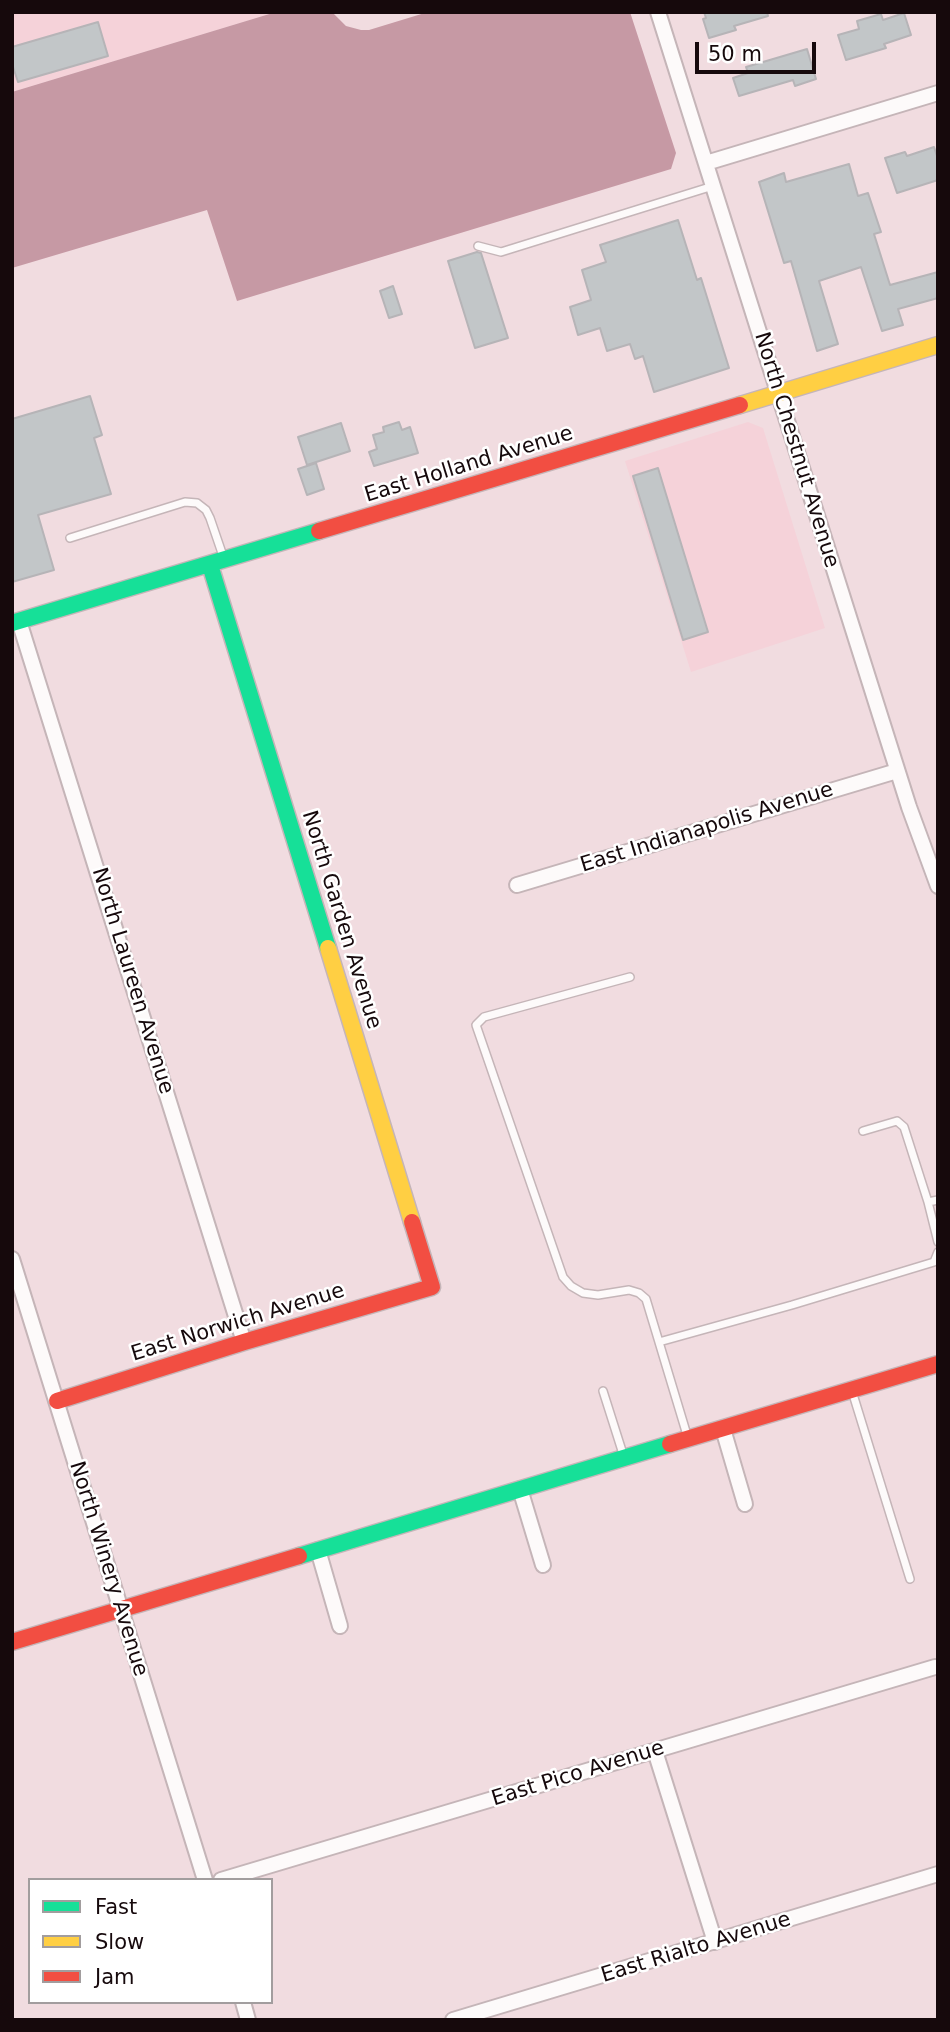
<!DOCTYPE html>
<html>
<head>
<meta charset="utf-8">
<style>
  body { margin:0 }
  #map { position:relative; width:950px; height:2032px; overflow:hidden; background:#f1dce0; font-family:"DejaVu Sans",sans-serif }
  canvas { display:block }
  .frame { position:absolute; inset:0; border:14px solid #16090c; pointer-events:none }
  .legend { position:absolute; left:28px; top:1878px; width:245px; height:126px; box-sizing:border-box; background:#fff; border:2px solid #a29d9e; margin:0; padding:9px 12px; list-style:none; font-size:21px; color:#16090c }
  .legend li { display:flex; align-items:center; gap:14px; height:35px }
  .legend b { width:35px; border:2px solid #a29d9e }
  .scale { position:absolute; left:695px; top:42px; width:121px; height:32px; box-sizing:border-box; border:4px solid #16090c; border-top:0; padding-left:9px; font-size:21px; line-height:24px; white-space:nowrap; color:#16090c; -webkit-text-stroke:5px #fff; paint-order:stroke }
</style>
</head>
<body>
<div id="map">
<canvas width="950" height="2032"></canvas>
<div class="frame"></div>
<ul class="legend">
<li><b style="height:9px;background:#16e098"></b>Fast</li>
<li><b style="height:9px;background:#ffcf43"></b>Slow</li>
<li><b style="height:9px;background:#f24e42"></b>Jam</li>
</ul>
<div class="scale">50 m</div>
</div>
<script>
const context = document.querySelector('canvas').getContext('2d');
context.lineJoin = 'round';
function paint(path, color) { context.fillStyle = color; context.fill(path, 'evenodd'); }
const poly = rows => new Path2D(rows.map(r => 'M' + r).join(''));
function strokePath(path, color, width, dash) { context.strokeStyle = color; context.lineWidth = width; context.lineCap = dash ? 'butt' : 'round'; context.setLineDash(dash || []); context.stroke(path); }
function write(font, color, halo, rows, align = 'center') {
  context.font = font + ' "DejaVu Sans",sans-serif'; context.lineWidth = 5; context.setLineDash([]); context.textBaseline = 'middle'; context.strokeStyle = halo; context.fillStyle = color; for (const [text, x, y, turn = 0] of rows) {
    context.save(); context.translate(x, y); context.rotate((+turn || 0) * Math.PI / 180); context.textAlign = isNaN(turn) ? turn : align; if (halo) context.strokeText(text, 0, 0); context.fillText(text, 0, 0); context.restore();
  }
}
const built = poly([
  [12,12,276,12,12,92],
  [748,422,763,428,825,628,691,672,625,461]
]);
const water = poly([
  [276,12,332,12,346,26,361,30,369,30,428,12,630,12,676,153,671,169,237,301,207,210,12,268,12,92]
]);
const building = poly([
  [704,12,767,12,768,16,734,26,736,30,709,38,703,19,706,18,704,12],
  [904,13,911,35,884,44,886,48,846,60,838,35,859,29,857,21,881,14,883,20,904,13],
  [98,22,108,56,18,82,12,64,12,47,98,22],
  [807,49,816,79,795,86,793,80,739,96,733,78,748,73,746,67,807,49],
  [934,147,938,159,938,180,897,193,885,158,905,152,907,156,934,147],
  [849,164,858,196,868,193,881,232,874,234,890,285,938,272,938,298,898,309,903,325,882,331,861,267,819,281,838,344,817,351,791,261,784,263,759,182,784,173,786,182,849,164],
  [678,220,697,280,701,278,729,368,654,392,643,356,635,359,630,344,607,351,600,328,578,335,570,307,591,300,582,270,606,262,600,245,678,220],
  [477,252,481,253,508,338,475,348,448,261,477,252],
  [393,286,402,314,389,318,380,291,393,286],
  [90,396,102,435,94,438,111,494,38,515,54,570,12,582,12,419,90,396],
  [399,422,402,430,410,427,418,453,374,466,369,452,377,449,373,435,384,432,383,427,399,422],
  [341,423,350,451,307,465,298,437,341,423],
  [316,463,324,489,307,495,298,469,316,463],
  [658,468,708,632,683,640,633,476,658,468]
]);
const lane = poly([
  [478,246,501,252,713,186],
  [70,538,185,502,197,503,206,510,210,518,223,556],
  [630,977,484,1017,476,1025,563,1277,571,1286,583,1293,598,1295,629,1290,639,1293,646,1299,687,1435],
  [863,1131,897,1121,904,1127,928,1202],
  [938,1200,928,1202,938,1242],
  [659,1342,792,1305,934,1262,938,1252],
  [603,1391,623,1454],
  [852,1391,910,1579]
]);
const street = poly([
  [658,12,909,807,938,886],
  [706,163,938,93],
  [19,621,244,1342],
  [517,885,897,771],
  [12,1259,205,1880],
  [723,1429,745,1504],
  [520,1489,543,1565],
  [318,1550,340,1626],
  [655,1751,715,1942],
  [221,1880,935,1667],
  [243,2002,248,2020],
  [453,2020,938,1874]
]);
const fast = poly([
  [210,565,328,948],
  [12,623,319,531],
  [299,1556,670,1444]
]);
const slow = poly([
  [740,405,938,345],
  [328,948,412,1222]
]);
const jam = poly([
  [319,531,740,405],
  [57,1401,244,1342,432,1287,412,1222],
  [670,1444,938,1364],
  [12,1642,299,1556]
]);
const streetNames = [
  ["North Chestnut Avenue",796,450,73],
  ["East Holland Avenue",469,465,-17],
  ["East Indianapolis Avenue",707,828,-17],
  ["North Garden Avenue",341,920,73],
  ["North Laureen Avenue",132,981,73],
  ["East Norwich Avenue",238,1323,-17],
  ["North Winery Avenue",108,1569,73],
  ["East Pico Avenue",578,1774,-17],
  ["East Rialto Avenue",696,1948,-17]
];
paint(built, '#f5d2d9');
paint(water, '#c699a4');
paint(building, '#c2c6c8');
strokePath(building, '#b6b4b7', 2);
strokePath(lane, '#c5b5b8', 10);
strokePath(street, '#c5b5b8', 18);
strokePath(fast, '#c5b5b8', 19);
strokePath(slow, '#c5b5b8', 19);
strokePath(jam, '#c5b5b8', 19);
strokePath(lane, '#fdfafa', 7);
strokePath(street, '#fdfafa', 14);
strokePath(fast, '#16e098', 16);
strokePath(slow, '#ffcf43', 16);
strokePath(jam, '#f24e42', 16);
write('21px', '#16090c', '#fff', streetNames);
</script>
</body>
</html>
